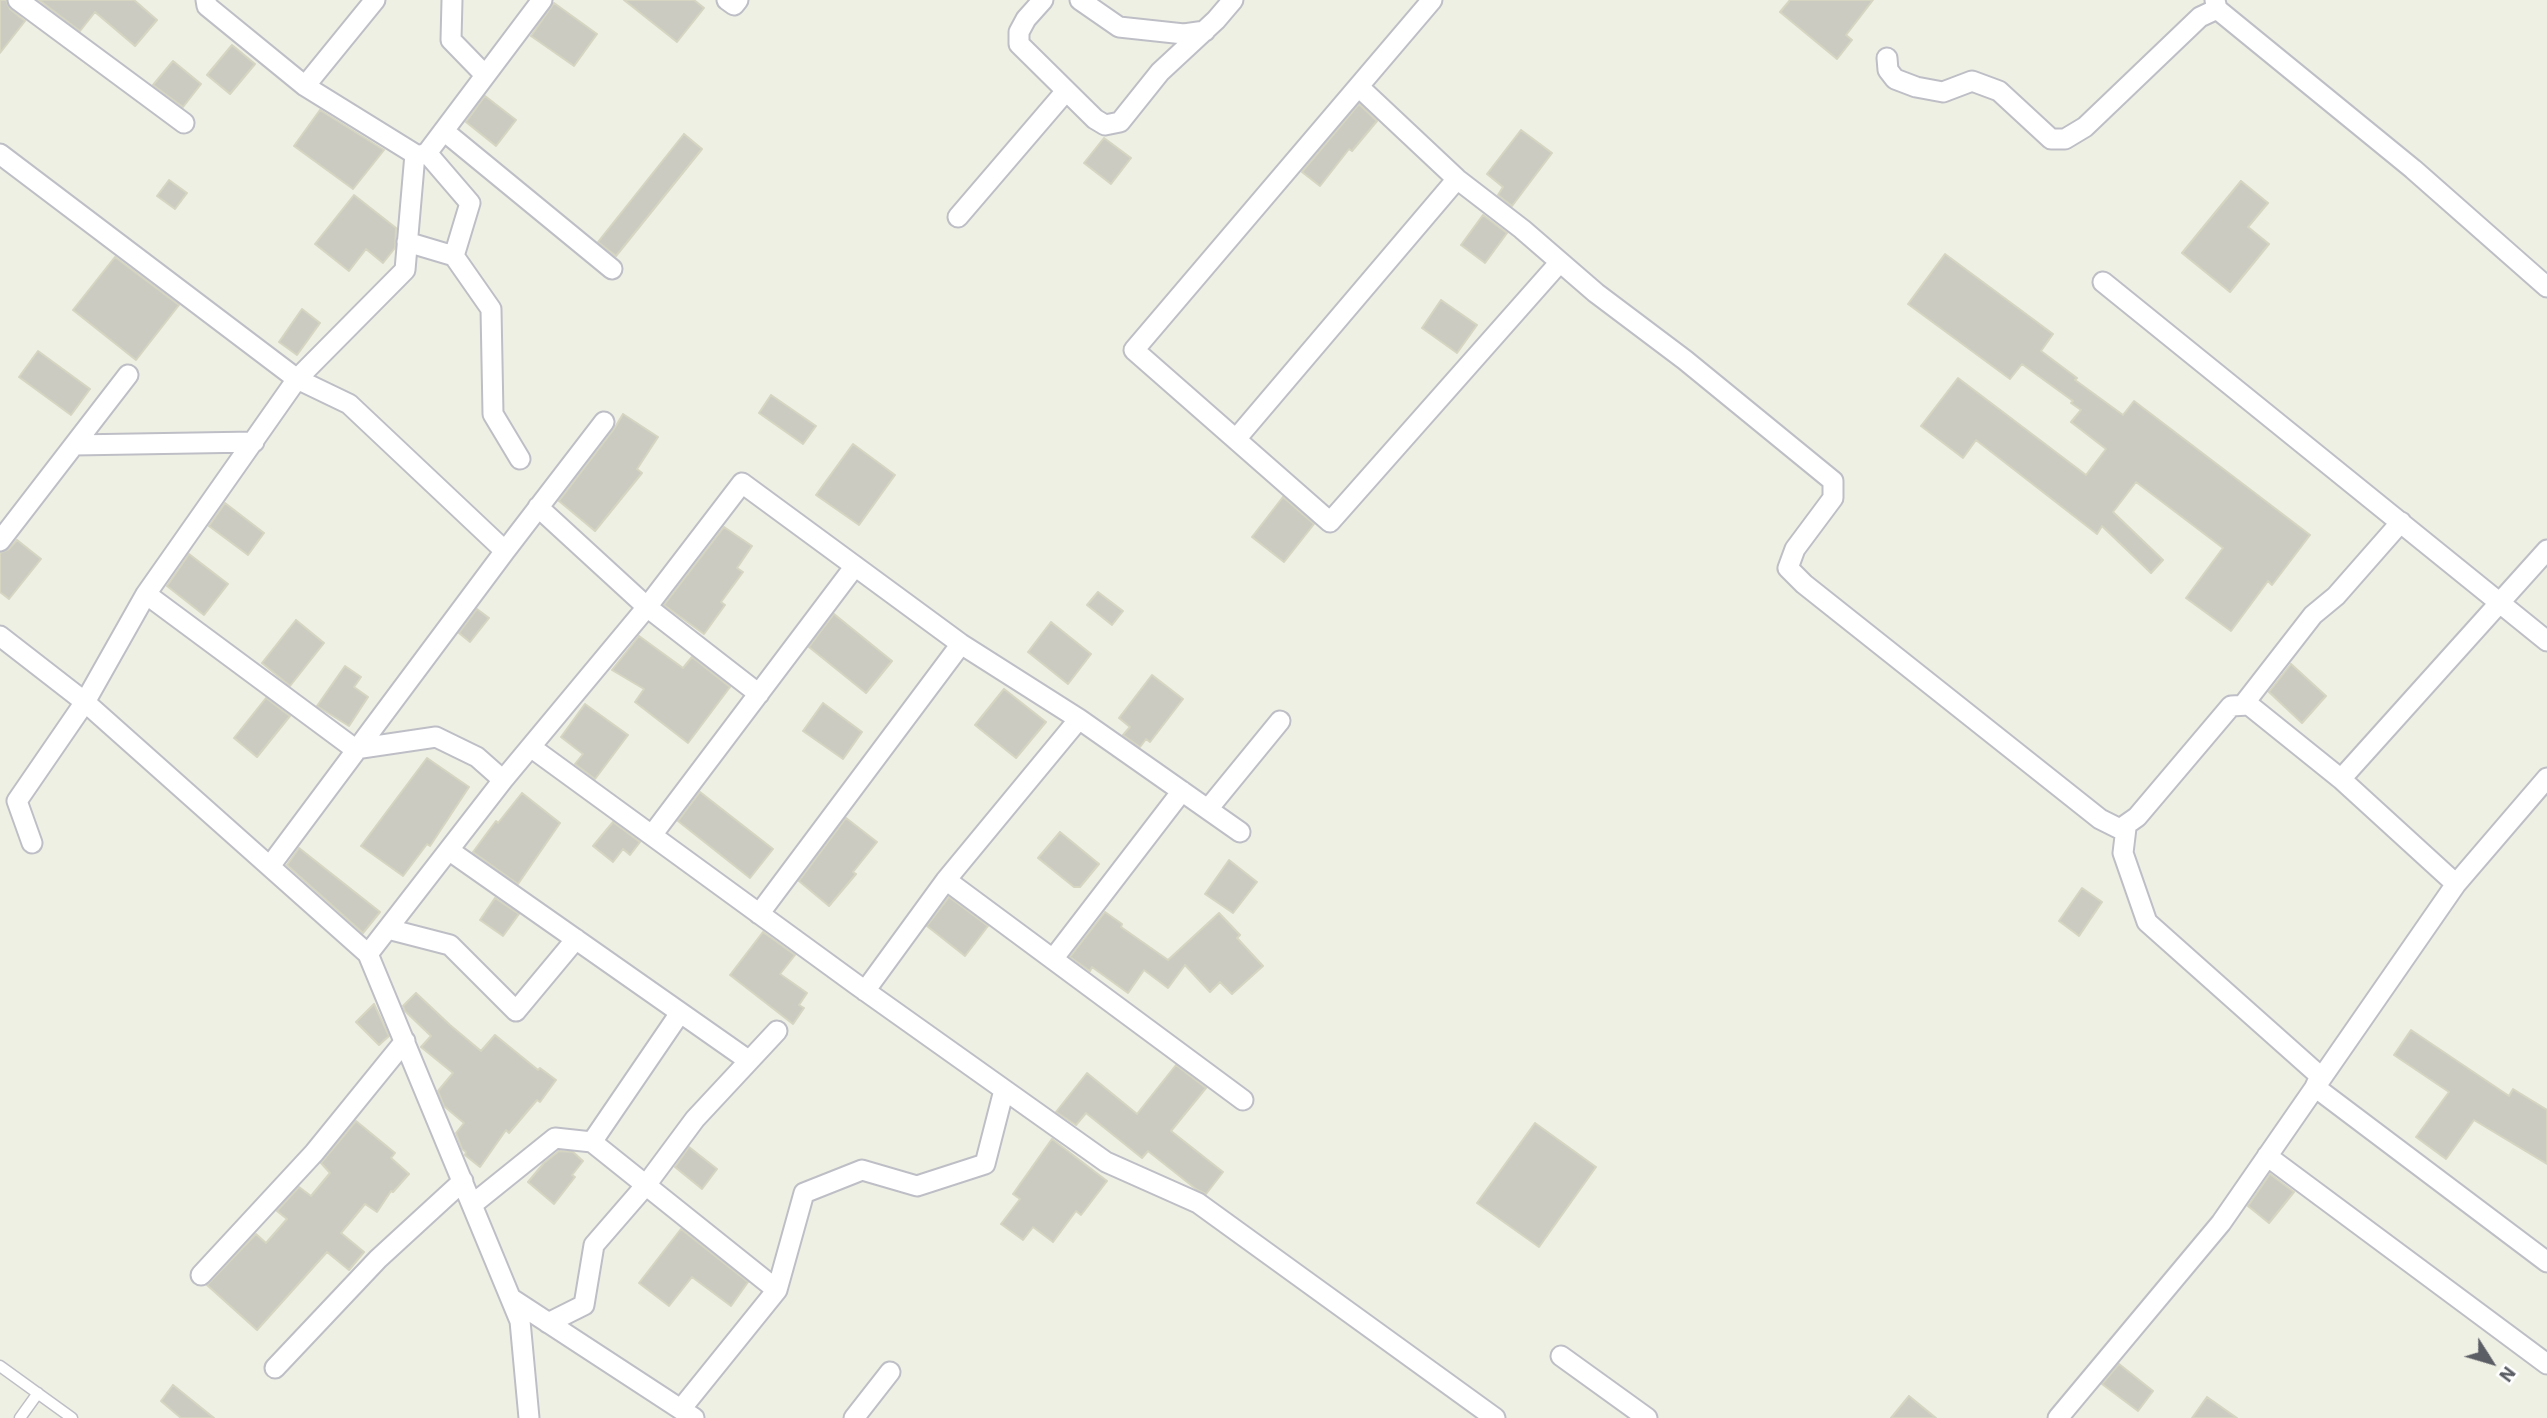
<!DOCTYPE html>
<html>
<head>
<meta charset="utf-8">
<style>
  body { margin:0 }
  #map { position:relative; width:2547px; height:1418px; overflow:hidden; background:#eff0e4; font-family:"IBM Plex Sans",sans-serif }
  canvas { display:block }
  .north { position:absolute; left:2456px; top:1327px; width:70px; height:70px; -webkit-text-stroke:5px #fff; paint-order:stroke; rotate:127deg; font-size:19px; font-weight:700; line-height:28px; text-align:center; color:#5c5e66 }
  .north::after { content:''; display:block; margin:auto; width:24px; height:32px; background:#5c5e66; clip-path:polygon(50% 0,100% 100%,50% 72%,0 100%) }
</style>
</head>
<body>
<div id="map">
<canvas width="2547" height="1418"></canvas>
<div class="north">N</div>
</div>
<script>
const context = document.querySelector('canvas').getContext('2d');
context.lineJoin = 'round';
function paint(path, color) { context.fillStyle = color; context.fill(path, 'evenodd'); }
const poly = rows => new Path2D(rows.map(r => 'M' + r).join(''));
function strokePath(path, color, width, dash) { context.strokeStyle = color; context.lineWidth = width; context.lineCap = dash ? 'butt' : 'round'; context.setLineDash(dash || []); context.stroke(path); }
const building = poly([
  [0,0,6,0,10,9,25,21,0,53,0,0],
  [39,0,134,0,157,20,135,46,95,12,80,31,39,0],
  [624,0,694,0,704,8,677,42,624,0],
  [1790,0,1873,0,1846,35,1852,40,1837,59,1780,12,1790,0],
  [554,3,597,34,574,66,531,36,554,3],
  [232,45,255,64,230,94,207,75,232,45],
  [173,61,201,84,183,107,153,85,173,61],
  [485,96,516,120,496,146,466,122,485,96],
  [1359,104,1377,121,1352,151,1349,149,1320,186,1302,172,1359,104],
  [320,110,384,150,353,189,294,146,320,110],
  [1521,130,1552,153,1512,206,1498,195,1503,187,1487,174,1521,130],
  [684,134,702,149,616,256,598,242,684,134],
  [1104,138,1131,158,1111,184,1084,163,1104,138],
  [169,180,187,193,175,209,157,196,169,180],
  [2241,181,2268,203,2248,227,2269,244,2230,292,2182,253,2241,181],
  [354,195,396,228,395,248,383,263,366,249,349,271,315,244,354,195],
  [1483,215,1507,233,1485,263,1461,245,1483,215],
  [1945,254,2053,334,2041,351,2077,378,2075,380,2123,415,2134,401,2310,535,2272,585,2268,581,2231,631,2186,598,2223,548,2136,482,2113,512,2163,560,2151,573,2102,526,2097,534,1976,440,1963,458,1921,426,1958,378,2086,475,2106,449,2071,422,2081,410,2071,403,2073,401,2022,364,2010,379,1908,304,1945,254],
  [115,257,179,305,136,360,73,310,115,257],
  [1441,300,1477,325,1457,353,1422,328,1441,300],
  [302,309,320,323,297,355,279,342,302,309],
  [38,351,90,389,71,415,19,377,38,351],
  [771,395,816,426,803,444,759,413,771,395],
  [623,414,658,437,637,469,642,473,595,531,559,501,614,429,623,414],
  [853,444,895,475,859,525,816,495,853,444],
  [1283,497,1314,524,1284,562,1252,537,1283,497],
  [225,503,264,533,248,555,209,526,225,503],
  [724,527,752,546,737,568,743,572,721,602,725,605,704,634,664,605,724,527],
  [17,540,41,559,9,599,0,592,0,553,9,549,17,540],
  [189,554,228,584,204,615,167,586,189,554],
  [1098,592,1123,611,1112,625,1087,605,1098,592],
  [477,609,489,618,470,642,459,633,477,609],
  [834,614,892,661,866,693,809,647,834,614],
  [296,620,324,643,290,686,262,663,296,620],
  [1051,622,1091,654,1068,684,1028,652,1051,622],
  [639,636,683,668,692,657,730,687,688,743,635,702,644,689,612,670,639,636],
  [2291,664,2326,696,2302,723,2269,692,2291,664],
  [345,666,361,677,354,687,368,697,349,726,317,706,345,666],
  [1152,675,1183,699,1150,742,1146,739,1140,747,1123,735,1130,727,1119,718,1152,675],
  [1004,689,1046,722,1016,758,975,725,1004,689],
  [266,698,290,716,257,757,234,738,266,698],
  [823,703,862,732,843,759,803,731,823,703],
  [585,704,628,735,595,779,575,764,583,754,561,737,585,704],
  [427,758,469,787,430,846,427,844,403,876,361,846,427,758],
  [700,792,773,849,750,878,678,821,700,792],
  [522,793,560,823,518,884,473,852,496,821,498,823,522,793],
  [846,818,877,842,853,872,856,874,829,906,799,881,846,818],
  [613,822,640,842,630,855,623,849,613,862,593,846,613,822],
  [1060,832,1099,864,1080,887,1074,887,1038,858,1060,832],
  [299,848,380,912,363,933,287,865,299,848],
  [1229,860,1257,882,1233,913,1205,894,1229,860],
  [2082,888,2102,902,2079,936,2059,921,2082,888],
  [949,897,988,926,965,956,927,926,949,897],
  [495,898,519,914,503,936,480,920,495,898],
  [1105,912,1122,924,1121,927,1168,960,1219,913,1240,935,1237,938,1263,966,1232,994,1220,982,1210,992,1185,965,1168,988,1144,970,1128,993,1092,967,1090,971,1070,957,1105,912],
  [763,932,795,955,780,974,807,993,799,1005,804,1008,793,1024,730,975,763,932],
  [416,993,450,1025,481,1051,495,1035,538,1070,540,1068,556,1080,540,1102,537,1100,509,1133,506,1130,480,1167,465,1155,466,1152,462,1149,456,1133,464,1123,444,1106,438,1091,453,1073,421,1047,431,1036,405,1011,403,1006,416,993],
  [374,1004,389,1036,379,1045,356,1022,374,1004],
  [2411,1030,2509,1096,2513,1089,2547,1110,2547,1164,2474,1120,2446,1159,2416,1137,2449,1092,2394,1055,2411,1030],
  [1176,1065,1206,1088,1171,1131,1223,1172,1206,1194,1196,1189,1148,1151,1142,1158,1086,1113,1076,1125,1056,1112,1087,1073,1137,1114,1176,1065],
  [356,1121,395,1153,391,1158,409,1174,393,1192,391,1191,377,1212,365,1204,341,1233,364,1252,349,1270,327,1252,257,1330,207,1285,256,1234,266,1243,287,1219,277,1211,299,1187,311,1196,330,1173,321,1163,356,1121],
  [1535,1123,1596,1167,1539,1247,1477,1203,1535,1123],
  [1052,1139,1107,1181,1081,1215,1076,1211,1053,1242,1033,1227,1023,1240,1001,1224,1020,1199,1013,1194,1052,1139],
  [689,1147,717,1169,702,1189,675,1167,689,1147],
  [559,1151,573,1152,583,1161,572,1175,575,1177,554,1204,528,1182,544,1163,559,1151],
  [2270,1174,2294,1192,2269,1223,2248,1206,2270,1174],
  [681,1229,748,1282,731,1306,692,1277,669,1306,639,1283,681,1229],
  [2119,1364,2153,1391,2138,1411,2102,1384,2119,1364],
  [173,1385,214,1418,181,1418,161,1401,173,1385],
  [1909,1396,1936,1418,1891,1418,1909,1396],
  [2207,1397,2237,1418,2192,1418,2207,1397]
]);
const service = poly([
  [0,1366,72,1418],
  [20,1418,38,1393]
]);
const minor = poly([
  [18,0,184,123],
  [206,0,207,6,305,86,418,156,427,153,542,0],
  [452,0,451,40,485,75],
  [727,0,734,5,738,0],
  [1043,0,1026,19,1019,32,1019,44,1095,119,1105,125,1120,122,1160,72,1216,20,1233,0],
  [1080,0,1119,27,1184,34,1205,31],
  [1432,0,1134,350,1330,522,1560,262],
  [2217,9,2413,169,2547,287],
  [1887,58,1888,70,1895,79,1916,87,1943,92,1972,81,1999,91,2051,139,2065,139,2085,127,2200,17,2217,9,2215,0],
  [305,86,375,0],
  [1359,87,1457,179,1522,229,1596,293,1685,360,1833,481,1833,498,1795,549,1788,568,1804,584,2100,819,2120,829,2137,817,2231,706,2249,705,2341,779,2456,884],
  [444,131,612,269],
  [427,153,470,203,454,256,491,309,493,414,520,459],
  [0,154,297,379,349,404,505,551],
  [958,217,1066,91],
  [407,242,454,256],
  [2103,282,2547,641],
  [1236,439,1457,179],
  [74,445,254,442],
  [538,507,647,607,759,694],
  [0,541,128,375],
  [146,594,355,749,436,737,477,757,503,780],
  [0,636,85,702,368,954,520,1321,529,1418],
  [2243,705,2313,615,2336,596,2401,522],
  [532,748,857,985,1106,1162,1198,1203,1495,1418],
  [2341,779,2547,550],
  [1208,809,1280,721],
  [2120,829,2126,828,2123,853,2147,922,2320,1076,2315,1087,2547,1262],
  [652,835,855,566],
  [32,843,17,801,85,702,146,594,297,379,405,270,415,154],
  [450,851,748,1060],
  [270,866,505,551,604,422],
  [946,880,1243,1100],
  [759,914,961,644],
  [388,929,450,945,516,1011,576,939],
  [368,954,503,780,647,607,742,483,961,644,1079,719,1240,832],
  [1053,959,1182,791],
  [865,991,946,880,1079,719],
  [592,1142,777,1290],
  [2267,1156,2547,1364],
  [473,1204,555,1138,592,1142,680,1013],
  [201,1275,314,1153,405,1041],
  [512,1299,694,1418],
  [548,1323,584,1305,594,1245,646,1185,695,1119,777,1031],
  [1561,1356,1647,1418],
  [275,1368,378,1259,463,1181],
  [681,1409,777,1290,804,1193,862,1170,917,1186,985,1164,1004,1090],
  [854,1418,890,1372],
  [2058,1418,2221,1223,2456,884,2547,778]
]);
paint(building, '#cbcbc1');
strokePath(building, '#d5d5c2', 2);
strokePath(service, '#bebfc6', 13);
strokePath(minor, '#bebfc6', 23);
strokePath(service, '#fff', 10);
strokePath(minor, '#fff', 19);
</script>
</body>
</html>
